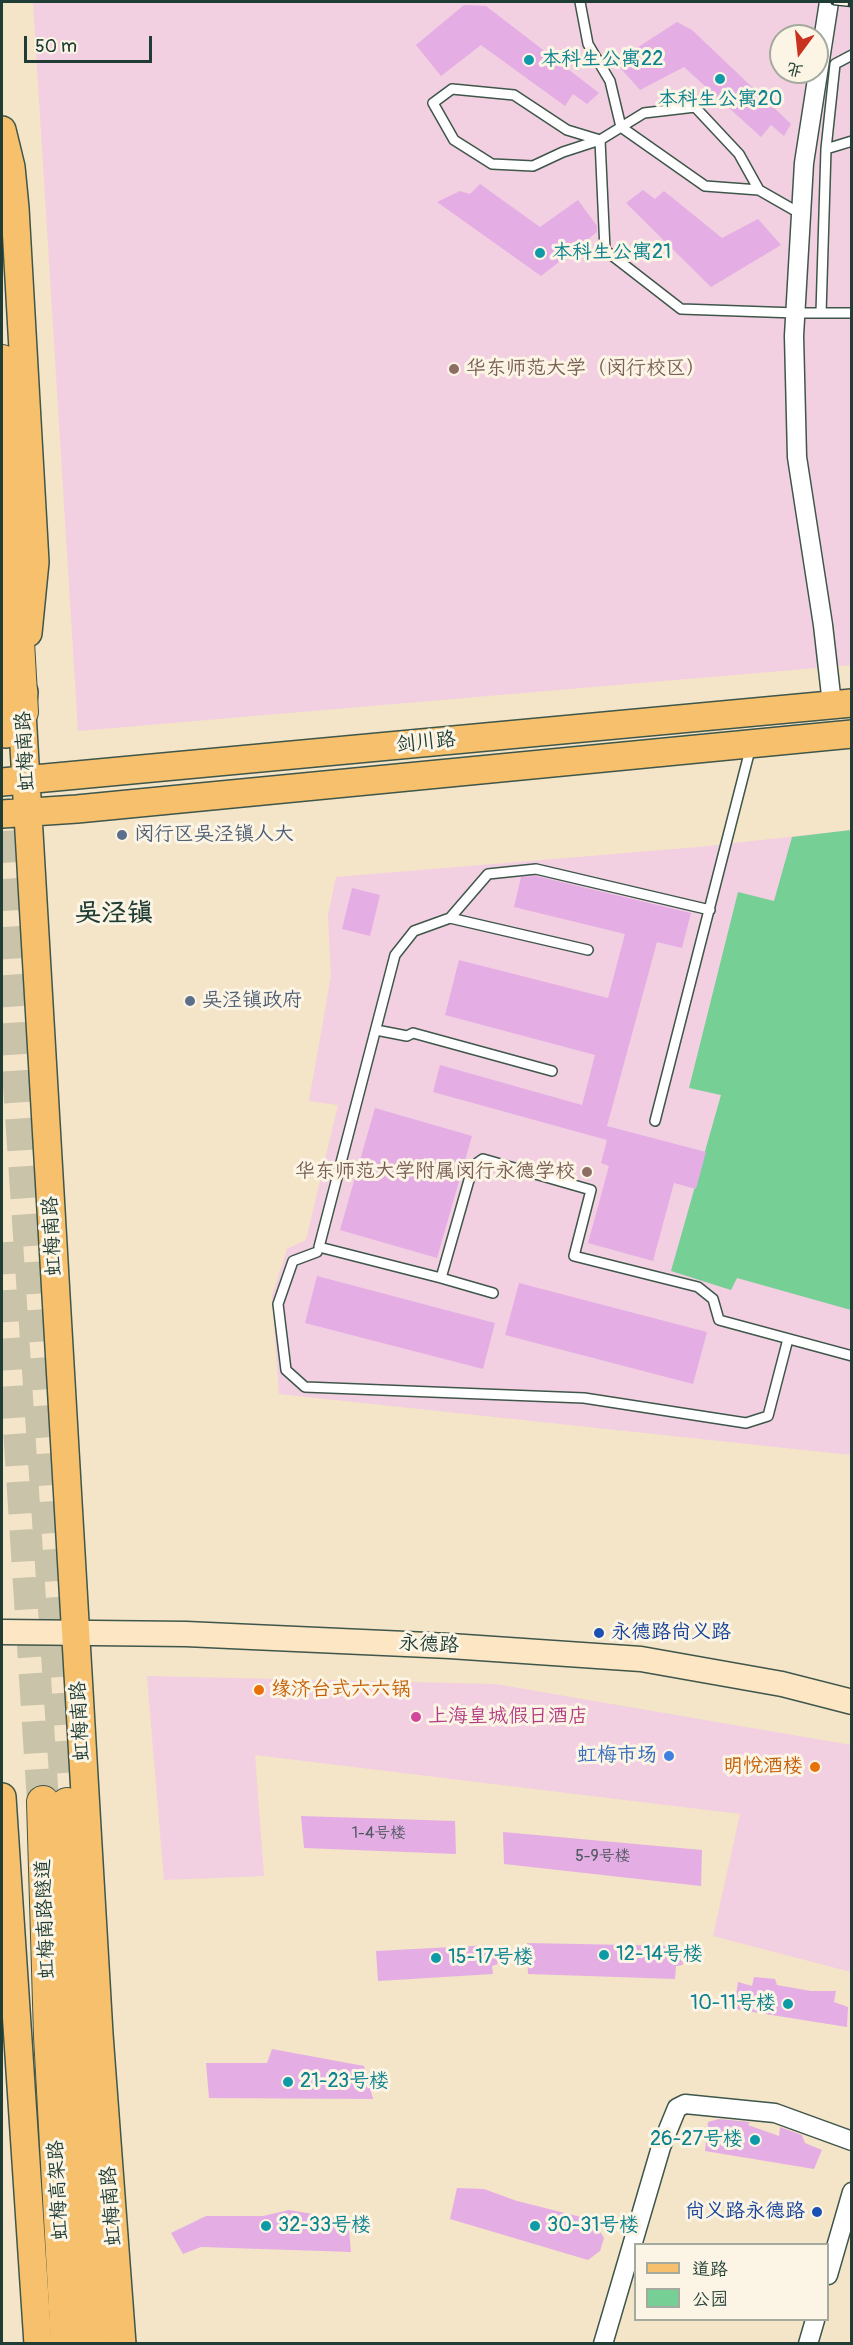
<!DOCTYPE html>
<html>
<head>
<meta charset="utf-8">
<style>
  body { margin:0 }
  #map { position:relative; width:853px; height:2345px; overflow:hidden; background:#f4e4c8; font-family:Pangolin,"LXGW WenKai TC",sans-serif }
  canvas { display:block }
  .frame { position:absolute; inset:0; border:3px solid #1f3d34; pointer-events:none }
  .legend { position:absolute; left:634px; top:2243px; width:195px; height:78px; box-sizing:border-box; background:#fcf5e5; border:2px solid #a4ab9e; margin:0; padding:8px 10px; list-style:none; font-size:18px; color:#1f3d34 }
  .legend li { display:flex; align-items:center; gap:12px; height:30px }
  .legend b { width:30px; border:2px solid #a4ab9e }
  .north { position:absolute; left:769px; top:24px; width:60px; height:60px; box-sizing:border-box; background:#fcf5e5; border:2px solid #a4ab9e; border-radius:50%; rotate:195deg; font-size:16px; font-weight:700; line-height:24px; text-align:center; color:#1f3d34 }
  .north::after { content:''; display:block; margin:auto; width:21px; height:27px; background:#c8321e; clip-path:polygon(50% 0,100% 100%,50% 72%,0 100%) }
  .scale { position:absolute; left:24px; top:36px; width:128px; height:27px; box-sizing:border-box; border:3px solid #1f3d34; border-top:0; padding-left:8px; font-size:18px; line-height:21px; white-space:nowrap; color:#1f3d34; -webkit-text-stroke:4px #fcf5e5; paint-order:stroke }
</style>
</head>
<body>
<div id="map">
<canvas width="853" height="2345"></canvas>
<div class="frame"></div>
<ul class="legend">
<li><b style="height:8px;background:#f7c06c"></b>道路</li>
<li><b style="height:16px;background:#76cf94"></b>公园</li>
</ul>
<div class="north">北</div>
<div class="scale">50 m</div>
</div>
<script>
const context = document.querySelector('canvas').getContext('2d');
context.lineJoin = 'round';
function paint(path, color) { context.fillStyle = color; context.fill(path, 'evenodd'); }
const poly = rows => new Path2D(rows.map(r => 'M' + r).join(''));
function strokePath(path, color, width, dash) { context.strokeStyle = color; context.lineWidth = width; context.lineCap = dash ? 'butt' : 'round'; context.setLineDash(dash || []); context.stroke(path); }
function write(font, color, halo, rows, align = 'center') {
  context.font = font + ' Pangolin,"LXGW WenKai TC",sans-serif'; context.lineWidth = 6; context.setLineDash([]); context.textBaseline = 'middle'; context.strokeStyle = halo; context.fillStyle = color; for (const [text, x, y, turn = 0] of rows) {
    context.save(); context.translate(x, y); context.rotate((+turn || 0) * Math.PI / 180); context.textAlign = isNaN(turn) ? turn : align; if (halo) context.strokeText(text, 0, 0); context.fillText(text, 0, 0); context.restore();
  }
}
const built = poly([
  [33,2,851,2,851,665,78,731],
  [781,36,817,36,817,72,781,72],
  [851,830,851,1455,279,1394,272,1296,287,1249,306,1240,338,1105,309,1101,331,976,328,915,336,877,699,847],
  [147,1676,495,1684,851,1745,851,1972,713,1936,740,1814,255,1755,264,1876,164,1880]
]);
const green = poly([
  [851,830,851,1310,737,1278,731,1290,671,1271,721,1095,689,1088,738,892,774,901,792,837]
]);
const building = poly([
  [464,5,486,6,599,93,587,104,573,94,565,106,481,45,441,76,416,45],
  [677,22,692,30,791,124,784,136,771,125,761,137,684,67,640,90,615,62],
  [480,184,540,227,578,200,597,226,597,232,541,276,437,202,460,191,470,194],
  [643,190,655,199,664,191,722,238,758,219,781,245,711,287,626,203],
  [536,876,691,913,682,948,657,942,607,1126,706,1152,696,1189,674,1183,653,1261,588,1243,609,1166,601,1163,607,1140,433,1092,440,1065,582,1105,595,1055,445,1015,459,960,608,998,625,934,514,907,521,877],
  [352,888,380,895,370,936,342,929],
  [375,1108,472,1136,437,1258,340,1230],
  [317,1276,495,1323,483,1369,305,1323],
  [519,1283,707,1332,693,1384,505,1335],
  [301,1816,455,1821,456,1854,304,1848],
  [503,1832,702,1850,701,1886,504,1864],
  [527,1943,680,1946,683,1965,676,1966,675,1979,528,1974],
  [491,1945,498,1964,492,1966,493,1974,378,1981,376,1951],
  [754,1977,775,1979,777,1985,811,1991,836,1991,834,2002,848,2007,847,2027,734,2009,738,1982,752,1986],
  [272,2049,364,2066,373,2099,209,2098,206,2063,267,2063],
  [719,2119,750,2122,748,2125,779,2136,780,2127,802,2135,805,2143,822,2150,814,2169,705,2151,708,2122],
  [457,2188,484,2189,517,2201,593,2220,604,2238,600,2251,588,2260,450,2219],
  [289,2210,348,2220,351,2252,201,2247,183,2254,171,2233,206,2216,263,2216]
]);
const highwayTunnel = poly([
  [2,831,67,1804],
  [7,1242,43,1802]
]);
const lane = poly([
  [580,2,588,44,610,81,621,127,705,186,759,190],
  [600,140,567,130,514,95,452,89,433,103,454,140,492,164,533,166,563,152,600,140,644,113,695,107,739,154,759,190,801,214],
  [600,140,605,250,681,309,796,313,852,313],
  [826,149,835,64,852,55],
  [821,313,826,149,852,141],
  [710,910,536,869,488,874,450,918,414,931,395,955,319,1247,441,1278,473,1166,483,1159,591,1190,574,1256,698,1287,713,1299,719,1320,852,1356],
  [450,918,588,950],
  [376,1030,407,1036,413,1033,552,1071],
  [655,1121,751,746],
  [317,1252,293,1261,278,1304,286,1370,305,1387,584,1398,746,1423,768,1416,788,1339],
  [441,1278,493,1293]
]);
const street = poly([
  [829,2,804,163,794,336,797,457,823,625,832,704],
  [828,2275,852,2192],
  [603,2344,661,2147,677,2108,685,2104,775,2113,852,2141],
  [808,2344,815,2320]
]);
const secondary = poly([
  [2,1632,186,1634,450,1646,641,1659,782,1684,852,1702]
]);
const primary = poly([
  [2,130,11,167,15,208,35,562,28,633],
  [2,651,6,734],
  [24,692,22,712,99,2034,122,2344],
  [2,782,852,703],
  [2,814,77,809,852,734],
  [2,1797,38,2344]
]);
const highway = poly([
  [2,361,22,712],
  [43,1802,50,2036,67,2344],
  [67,1804,75,2036,93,2344]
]);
const rail = poly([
  [834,2,852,4]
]);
const markers = [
  [529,60,6,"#0f9aa8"],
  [720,79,6,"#0f9aa8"],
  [540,253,6,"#0f9aa8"],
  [454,369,6,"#8d6e63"],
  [122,835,6,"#5c6f8a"],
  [190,1001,6,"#5c6f8a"],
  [587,1172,6,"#8d6e63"],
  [599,1633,6,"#1a4fb4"],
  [259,1690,6,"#e8710a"],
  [416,1717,6,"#d1479c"],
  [669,1756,6,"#3f7fe0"],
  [815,1767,6,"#e8710a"],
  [604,1955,6,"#0f9aa8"],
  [436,1958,6,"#0f9aa8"],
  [788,2004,6,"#0f9aa8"],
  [288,2082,6,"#0f9aa8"],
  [755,2140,6,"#0f9aa8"],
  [817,2212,6,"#1a4fb4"],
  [266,2226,6,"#0f9aa8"],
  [535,2226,6,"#0f9aa8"]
];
const numberNames = [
  ["1-4号楼",379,1834],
  ["5-9号楼",603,1857]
];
const cultureNames = [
  ["本科生公寓22",541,60],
  ["本科生公寓20",720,100,"center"],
  ["本科生公寓21",552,253],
  ["12-14号楼",616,1955],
  ["15-17号楼",448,1958],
  ["10-11号楼",776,2004,"right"],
  ["21-23号楼",300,2082],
  ["26-27号楼",743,2140,"right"],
  ["32-33号楼",278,2226],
  ["30-31号楼",547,2226]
];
const educationNames = [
  ["华东师范大学（闵行校区）",466,369],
  ["华东师范大学附属闵行永德学校",575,1172,"right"]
];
const streetNames = [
  ["剑川路",426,743,-6],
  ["虹梅南路",26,751,-93],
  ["虹梅南路",53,1236,-93],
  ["永德路",429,1645,3],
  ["虹梅南路",81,1721,-93],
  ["虹梅南路隧道",46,1919,-92],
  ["虹梅高架路",59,2190,-93],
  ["虹梅南路",112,2206,-94]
];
const serviceNames = [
  ["闵行区吴泾镇人大",134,835],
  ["吴泾镇政府",202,1001]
];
const transitNames = [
  ["永德路尚义路",611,1633],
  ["尚义路永德路",805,2212,"right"]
];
const foodNames = [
  ["缘济台式六六锅",271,1690],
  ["明悦酒楼",803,1767,"right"]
];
const hotelNames = [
  ["上海皇城假日酒店",428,1717]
];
const shopNames = [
  ["虹梅市场",657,1756]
];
const districtNames = [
  ["吴泾镇",114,914]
];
paint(built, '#f2cfe1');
paint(green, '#76cf94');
paint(building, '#e4aee5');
strokePath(highwayTunnel, '#c9c3aa', 32, [32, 16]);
strokePath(lane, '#3f564a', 12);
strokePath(street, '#3f564a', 21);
strokePath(secondary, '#3f564a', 27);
strokePath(primary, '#3f564a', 30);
strokePath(highway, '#3f564a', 34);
strokePath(lane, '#fff', 9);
strokePath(street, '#fff', 18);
strokePath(secondary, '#fce6c4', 24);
strokePath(primary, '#f7c06c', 27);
strokePath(highway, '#f7c06c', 32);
strokePath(rail, '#1f3d34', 7);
strokePath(rail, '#fcf5e5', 4.5, [14]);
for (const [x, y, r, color] of markers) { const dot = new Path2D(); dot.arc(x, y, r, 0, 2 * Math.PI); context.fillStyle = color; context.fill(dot); strokePath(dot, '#fcf5e5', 2); }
write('16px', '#505960', null, numberNames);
write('20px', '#0d838f', '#fcf5e5', cultureNames, 'left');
write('20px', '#785e54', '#fcf5e5', educationNames, 'left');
write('20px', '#1f3d34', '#fcf5e5', streetNames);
write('20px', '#4e5e75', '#fcf5e5', serviceNames, 'left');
write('20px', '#164399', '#fcf5e5', transitNames, 'left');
write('20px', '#c56008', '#fcf5e5', foodNames, 'left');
write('20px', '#b23c85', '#fcf5e5', hotelNames, 'left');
write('20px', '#366cbe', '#fcf5e5', shopNames, 'right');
write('bold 26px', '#1f3d34', '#fcf5e5', districtNames);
</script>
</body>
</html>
